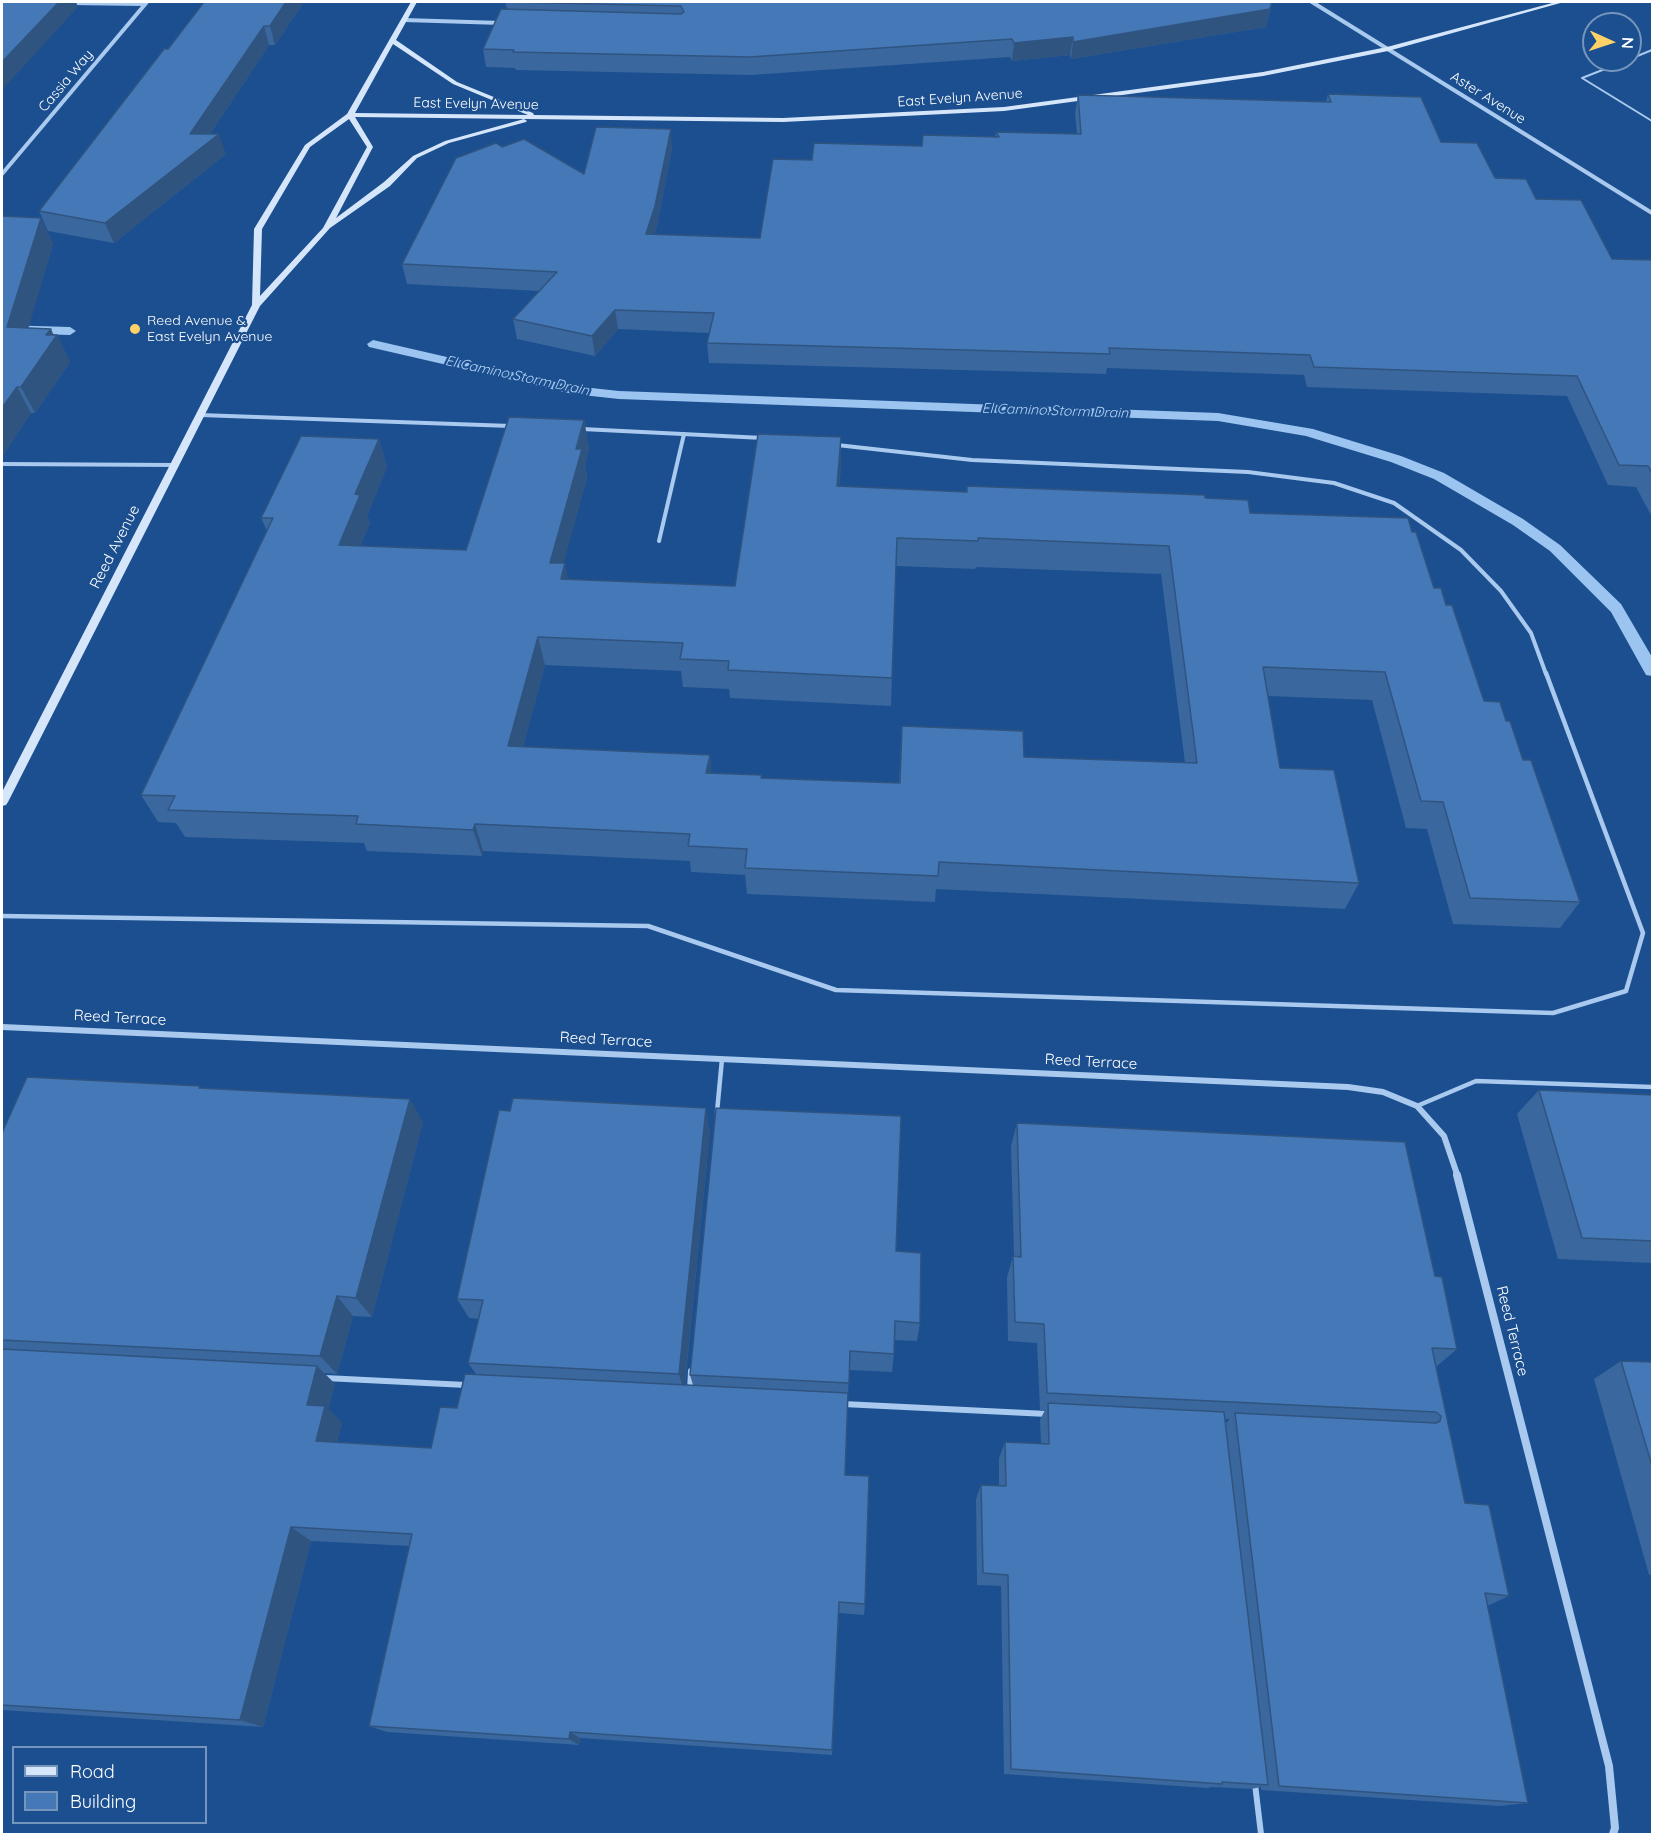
<!DOCTYPE html>
<html>
<head>
<meta charset="utf-8">
<style>
  body { margin:0 }
  #map { position:relative; width:1654px; height:1836px; overflow:hidden; background:#1b4f8f; font-family:Quicksand,sans-serif }
  canvas { display:block }
  .frame { position:absolute; inset:0; border:3px solid #fff; pointer-events:none }
  .legend { position:absolute; left:12px; top:1746px; width:195px; height:78px; box-sizing:border-box; background:#1b4f8f; border:2px solid #7695bc; margin:0; padding:8px 10px; list-style:none; font-size:18px; color:#fff }
  .legend li { display:flex; align-items:center; gap:12px; height:30px }
  .legend b { width:30px; border:2px solid #7695bc }
  .north { position:absolute; left:1582px; top:12px; width:60px; height:60px; box-sizing:border-box; background:#1b4f8f; border:2px solid #7695bc; border-radius:50%; rotate:93deg; font-size:16px; font-weight:700; line-height:24px; text-align:center; color:#fff }
  .north::after { content:''; display:block; margin:auto; width:21px; height:27px; background:#ffd166; clip-path:polygon(50% 0,100% 100%,50% 72%,0 100%) }
</style>
</head>
<body>
<div id="map">
<canvas width="1654" height="1836"></canvas>
<div class="frame"></div>
<ul class="legend">
<li><b style="height:8px;background:#d6e6fa"></b>Road</li>
<li><b style="height:16px;background:#4478b7"></b>Building</li>
</ul>
<div class="north">N</div>
</div>
<script>
const context = document.querySelector('canvas').getContext('2d');
context.lineJoin = 'round';
const poly = rows => new Path2D(rows.map(r => 'M' + r).join(''));
function paint(path, color) { context.fillStyle = color; context.fill(path, 'evenodd'); }
function strokePath(path, color, width, dash) { context.strokeStyle = color; context.lineWidth = width; context.lineCap = dash ? 'butt' : 'round'; context.setLineDash(dash || []); context.stroke(path); }
function write(font, color, halo, rows, align = 'center') {
  context.font = font + ' Quicksand,sans-serif'; context.lineWidth = 4.5; context.setLineDash([]); context.textBaseline = 'middle'; context.strokeStyle = halo; context.fillStyle = color; for (const [text, x, y, turn = 0] of rows) {
    context.save(); context.translate(x, y); context.rotate((+turn || 0) * Math.PI / 180); context.textAlign = isNaN(turn) ? turn : align; if (halo) context.strokeText(text, 0, 0); context.fillText(text, 0, 0); context.restore();
  }
}
const stream = poly([
  [2,325,70,327,76,331,70,335,2,333,2,325],
  [373,340,573,386,619,391,1218,413,1313,429,1401,456,1444,473,1523,519,1560,545,1621,604,1652,657,1652,676,1646,675,1611,612,1550,551,1513,525,1434,479,1391,462,1306,436,1218,421,619,399,573,394,369,347,367,344,373,340]
]);
const laneFar3 = poly([
  [1630,59,1652,50],
  [1582,78,1652,121],
  [1582,78,1628,60]
]);
const laneFar2 = poly([
  [200,415,511,426],
  [582,429,763,438],
  [837,445,972,460,1248,472,1334,483,1394,503,1461,550,1501,591,1531,633,1546,674],
  [2,464,174,465],
  [659,541,684,434]
]);
const laneFar1 = poly([
  [2,916,648,926,836,990,1553,1013,1626,991,1643,933,1546,673],
  [1417,1106,1476,1081,1652,1087],
  [717,1112,722,1059]
]);
const lane = poly([
  [325,1378,466,1385],
  [690,1390,691,1371],
  [843,1404,1047,1414],
  [1255,1784,1261,1834]
]);
const streetFar2 = poly([
  [1312,2,1652,213],
  [70,3,144,4],
  [404,20,502,23],
  [2,174,147,2]
]);
const streetFar1 = poly([
  [2,1027,1348,1087,1383,1092,1417,1106,1444,1136,1458,1177]
]);
const street = poly([
  [1457,1175,1609,1766,1615,1828,1613,1834]
]);
const secondary = poly([
  [411,2,417,2,396,40,457,82,533,113,534,115,783,118,1004,107,1263,72,1387,47,1556,2,1564,2,1388,51,1263,76,1004,111,783,122,524,119,527,121,526,122,449,143,417,158,390,186,330,228,260,306,8,802,6,805,2,806,2,792,252,305,254,229,305,145,347,114,411,2],
  [393,44,453,84,528,115,355,113,393,44],
  [355,117,524,119,445,141,413,156,384,182,336,218,373,147,355,117],
  [349,119,367,147,323,228,260,296,262,229,310,147,349,119]
]);
const wall = poly([
  [304,2,275,45,269,45,210,134,226,154,114,243,48,231,39,211,168,49],
  [505,2,1272,2,1266,27,1071,59,1070,55,1012,61,1010,57,751,75,516,70,515,68,486,67,483,49,507,9],
  [1328,94,1441,142,1495,178,1536,199,1612,259,1653,260,1653,519,1636,487,1608,485,1567,396,1307,387,1304,375,1107,368,1106,374,709,363,707,343,709,333,618,329,595,356,517,339,513,319,539,291,407,284,402,264,502,147,584,174,672,148,657,226,654,235,760,238,812,160,995,137,996,132,1077,134,1075,114,1078,95,1326,102],
  [2,216,41,218,53,244,28,328,57,335,70,362,35,413,31,413,2,457],
  [584,420,589,449,585,465,587,478,563,563,568,579,735,586,841,466,839,487,966,492,967,486,1205,498,1250,513,1412,532,1434,588,1446,605,1484,701,1506,721,1523,760,1580,902,1560,928,1453,924,1427,829,1406,828,1372,700,1268,696,1280,768,1359,883,1345,909,936,889,935,902,747,894,745,875,691,872,690,861,483,851,482,856,367,851,364,843,185,837,176,823,158,822,141,795,267,531,261,518,379,439,387,467,367,516,370,523,360,546,466,550],
  [896,566,975,569,976,567,1161,574,1185,763,1024,757,902,726,899,783,762,778,711,773,710,755,523,747,545,665,681,671,683,687,729,689,730,698,891,706],
  [202,1088,423,1122,372,1317,353,1316,337,1374,324,1373,335,1384,328,1409,342,1423,337,1442,431,1448,457,1408,476,1374,468,1363,479,1319,469,1318,457,1299,710,1131,685,1385,693,1385,690,1375,896,1251,920,1323,917,1341,894,1340,894,1354,892,1372,849,1370,845,1475,865,1604,864,1615,839,1613,832,1755,580,1738,579,1745,387,1732,369,1726,410,1546,311,1541,263,1727,2,1710,2,1133],
  [1539,1090,1653,1095,1653,1263,1558,1259,1517,1114],
  [1017,1123,1435,1276,1457,1349,1436,1367,1465,1503,1509,1596,1487,1606,1528,1803,1500,1806,1261,1790,1261,1787,1251,1789,1212,1787,1207,1788,1004,1774,1001,1586,977,1585,976,1499,981,1485,999,1486,999,1458,1005,1442,1041,1444,1040,1420,1045,1410,1040,1410,1037,1343,1008,1341,1007,1277,1013,1256,1014,1256,1011,1146],
  [1225,1419,1230,1419,1225,1424],
  [1621,1361,1653,1362,1653,1575,1649,1575,1594,1379]
]);
const shadedWall = poly([
  [59,2,76,2,78,7,2,90,2,62],
  [286,2,304,2,275,45,270,26],
  [1270,9,1266,27,1071,59,1073,42],
  [264,26,269,45,200,149,219,134,226,154,114,243,105,223,190,134],
  [1073,37,1070,55,1012,61,1014,43],
  [671,129,672,148,657,226,648,254,646,234],
  [41,218,53,244,21,353,7,327],
  [615,310,618,329,595,356,592,336],
  [51,329,55,338,57,335,70,362,35,413,21,387,46,335],
  [17,387,31,413,2,457,2,408],
  [584,420,589,449,585,465,587,478,556,591,550,563],
  [841,437,841,466,836,515,837,486],
  [379,439,387,467,367,516,370,523,349,574,339,545,355,494],
  [565,563,571,592,561,579],
  [538,637,545,665,516,774,508,746],
  [710,755,712,783,706,773],
  [475,824,483,851,482,856,473,830],
  [410,1099,423,1122,372,1317,356,1298],
  [706,1108,710,1131,684,1392,679,1374],
  [337,1296,353,1316,337,1374,320,1356],
  [317,1366,335,1384,328,1409,342,1423,333,1457,316,1441,307,1405],
  [291,1527,311,1541,263,1727,240,1720],
  [570,1732,580,1738,579,1745,569,1739]
]);
const building = poly([
  [2,2,59,2,2,62,2,2],
  [204,2,286,2,270,26,264,26,190,134,219,134,105,223,39,211,164,49,168,49,204,2],
  [514,2,1272,2,1270,9,1073,42,1073,37,1014,43,1012,39,750,57,513,52,514,50,483,49,501,9,681,14,684,12,681,6,514,2],
  [1328,94,1421,97,1441,142,1477,143,1495,178,1526,179,1536,199,1581,200,1612,259,1653,260,1653,475,1648,466,1619,465,1577,376,1314,367,1310,355,1109,348,1110,354,707,343,714,313,615,310,592,336,513,319,557,272,402,264,456,158,496,143,502,147,524,139,584,174,596,127,671,129,655,206,646,234,760,238,773,159,812,160,814,143,922,146,923,135,999,137,996,132,1081,134,1078,95,1331,102,1328,94],
  [2,216,41,218,7,327,51,329,46,335,57,335,21,387,17,387,2,408,2,216],
  [509,417,584,420,576,449,582,449,550,563,565,563,561,579,735,586,758,434,841,437,837,486,967,492,967,486,1205,495,1205,498,1248,500,1250,513,1408,518,1412,532,1416,532,1434,588,1441,588,1446,605,1452,605,1484,701,1500,702,1506,721,1510,721,1523,760,1531,760,1580,902,1470,898,1443,802,1421,801,1385,672,1263,667,1280,768,1334,770,1359,883,939,862,938,876,745,868,747,849,688,846,690,834,475,824,473,830,356,824,358,816,168,810,175,796,141,795,273,518,261,518,301,436,379,439,355,494,360,495,339,545,466,550,509,417],
  [897,538,978,541,978,538,1169,546,1197,763,1024,757,1023,731,902,726,900,783,761,778,762,775,706,773,710,755,508,746,538,637,683,643,680,659,729,661,728,670,892,678,897,538],
  [27,1077,200,1086,199,1088,410,1099,356,1298,337,1296,320,1356,2,1340,2,1133,27,1077],
  [1539,1090,1653,1095,1653,1241,1582,1238,1539,1090],
  [513,1098,706,1108,679,1374,468,1363,483,1300,457,1299,499,1110,510,1111,513,1098],
  [716,1108,901,1116,896,1251,921,1253,920,1323,895,1321,894,1354,850,1351,849,1383,690,1375,716,1108],
  [1017,1123,1405,1142,1435,1276,1442,1277,1457,1349,1432,1348,1465,1503,1489,1505,1509,1596,1485,1593,1528,1803,1279,1786,1235,1413,1436,1423,1440,1421,1441,1416,1436,1412,1047,1393,1044,1324,1015,1322,1013,1256,1021,1257,1017,1123],
  [2,1349,317,1366,307,1405,325,1406,316,1441,431,1448,440,1407,457,1408,465,1374,848,1393,845,1475,869,1476,865,1604,839,1602,832,1750,570,1732,569,1739,369,1726,412,1534,291,1527,240,1720,2,1705,2,1349],
  [1621,1361,1653,1362,1653,1469,1621,1361],
  [1048,1403,1224,1412,1268,1785,1222,1782,1222,1784,1011,1769,1008,1575,983,1573,981,1485,1006,1486,1005,1442,1049,1444,1048,1403]
]);
const markers = [
  [135,329,6,"#ffd166"]
];
const farStreetnames = [
  ["Cassia Way",66,81,-50],
  ["East Evelyn Avenue",960,98,-4],
  ["Aster Avenue",1488,98,32],
  ["East Evelyn Avenue",476,104,1]
];
const farPoinames = [
  ["Reed Avenue &",147,321],
  ["East Evelyn Avenue",147,337]
];
const farWaternames = [
  ["El Camino Storm Drain",517,376,12],
  ["El Camino Storm Drain",1055,411,2]
];
const streetNames = [
  ["Reed Avenue",115,547,-63],
  ["Reed Terrace",120,1018,3],
  ["Reed Terrace",606,1040,3],
  ["Reed Terrace",1091,1062,3],
  ["Reed Terrace",1512,1331,76]
];
paint(stream, '#9cc4f0');
strokePath(laneFar3, '#a9c9ee', 2);
strokePath(laneFar2, '#a9c9ee', 4);
strokePath(laneFar1, '#a9c9ee', 4.5);
strokePath(lane, '#a9c9ee', 6);
strokePath(streetFar2, '#a9c9ee', 4);
strokePath(streetFar1, '#a9c9ee', 6);
strokePath(street, '#a9c9ee', 8);
paint(secondary, '#d6e6fa');
paint(wall, '#3a679d');
paint(shadedWall, '#305480');
paint(building, '#4478b7');
strokePath(building, '#305480', 1.5);
for (const [x, y, r, color] of markers) { const dot = new Path2D(); dot.arc(x, y, r, 0, 2 * Math.PI); context.fillStyle = color; context.fill(dot); strokePath(dot, '#1b4f8f', 2); }
write('14px', '#fff', '#1b4f8f', farStreetnames);
write('14px', '#fff', '#1b4f8f', farPoinames, 'left');
write('italic 14px', '#b5d3f5', '#1b4f8f', farWaternames);
write('15px', '#fff', '#1b4f8f', streetNames);
</script>
</body>
</html>
